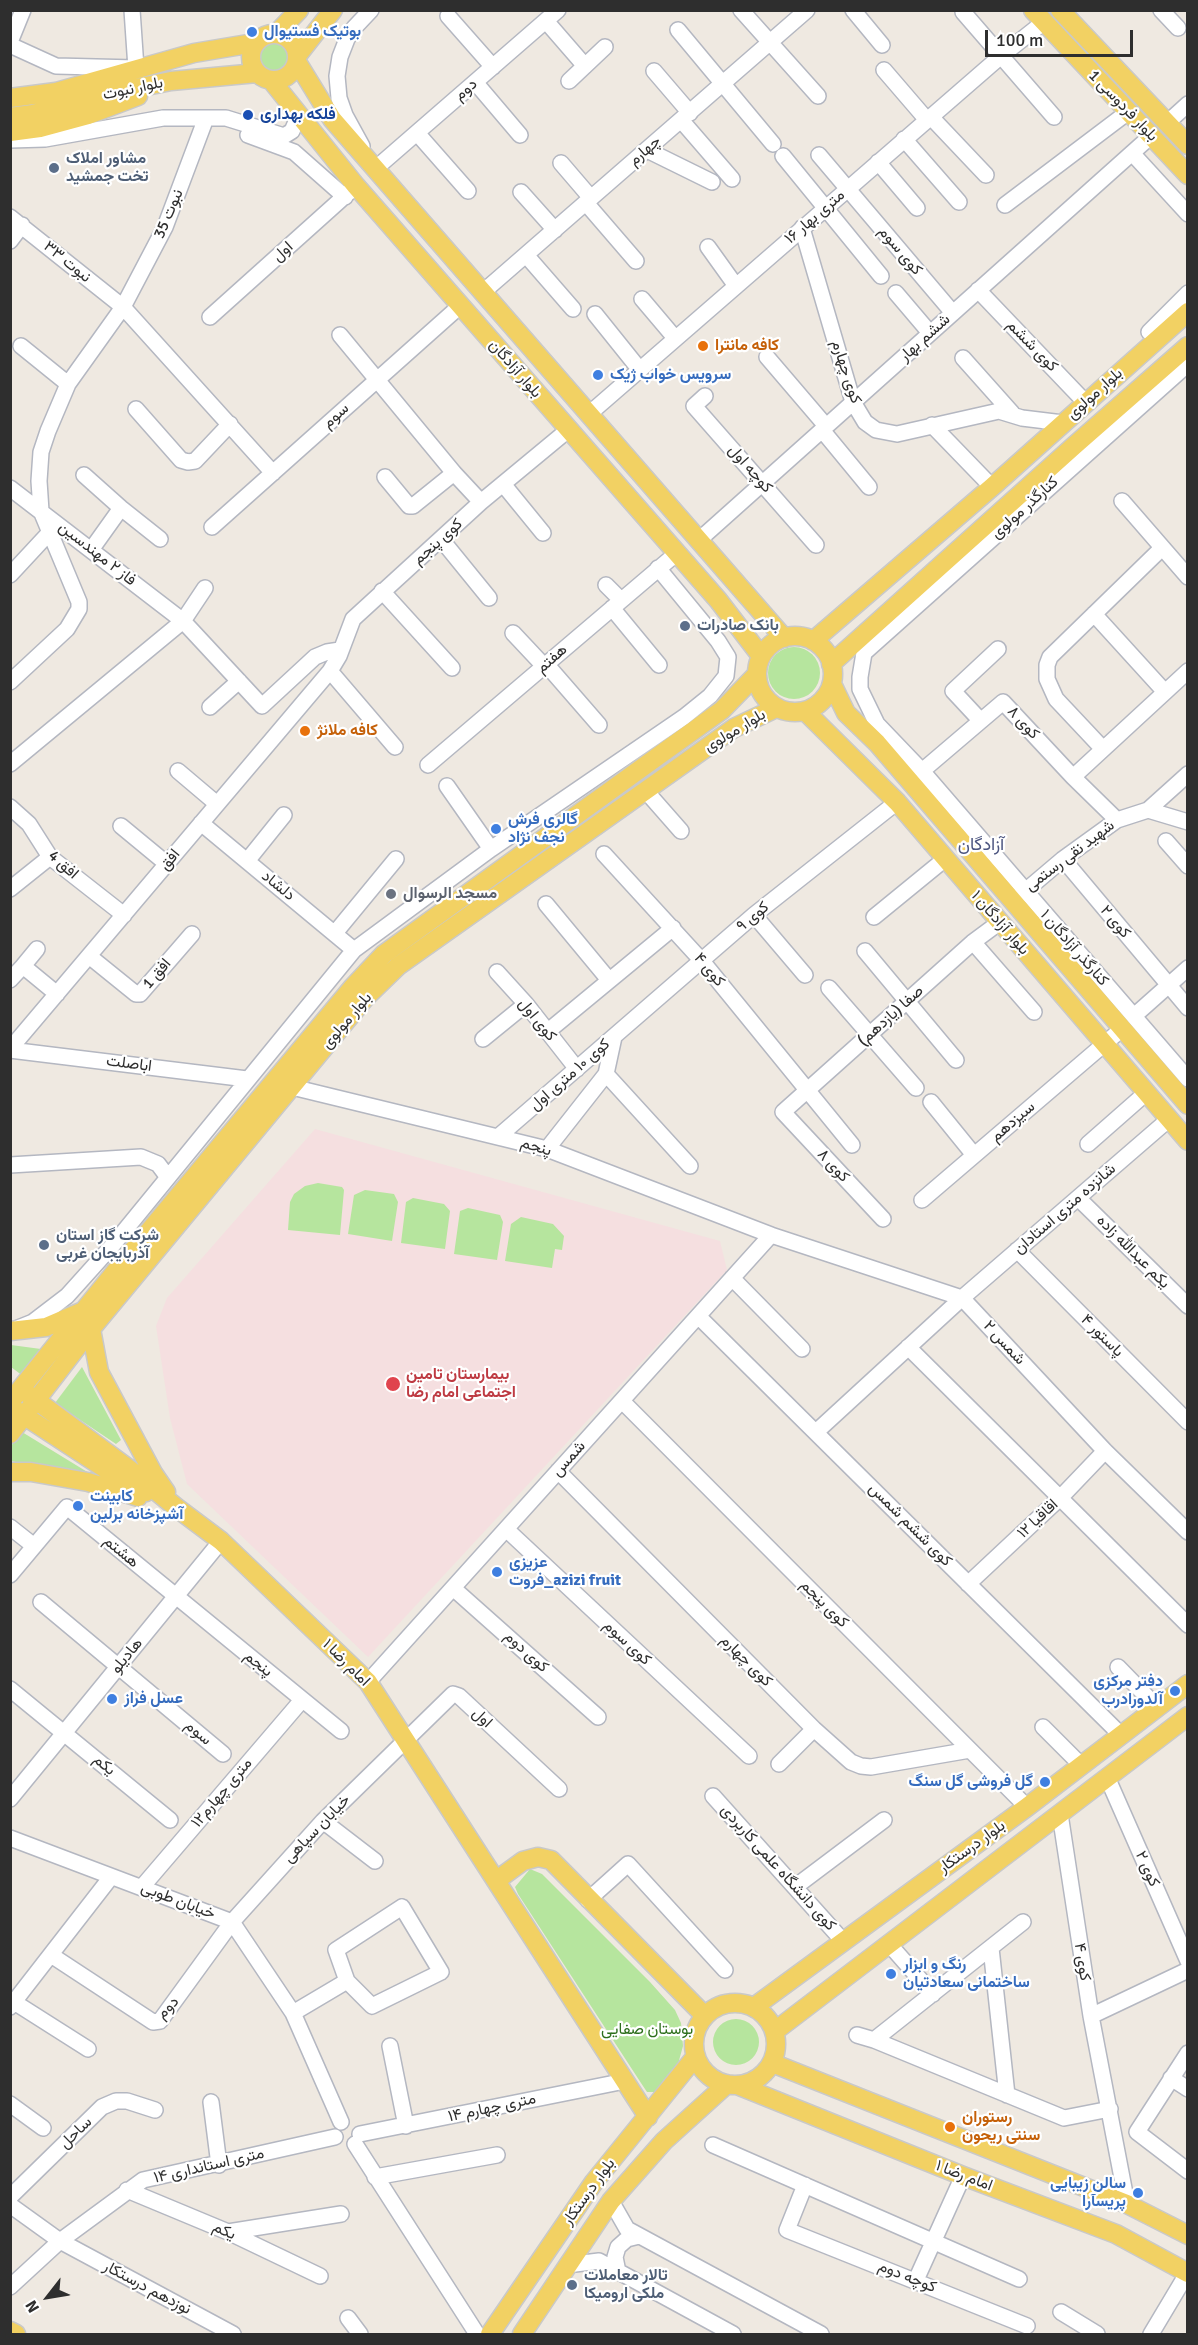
<!DOCTYPE html>
<html>
<head>
<meta charset="utf-8">
<style>
  body { margin:0 }
  #map { position:relative; width:1198px; height:2345px; overflow:hidden; background:#efe9e1; font-family:Signika,sans-serif }
  canvas { display:block }
  .frame { position:absolute; inset:0; border:12px solid #2e2e2e; pointer-events:none }
  .north { position:absolute; left:18px; top:2267px; width:60px; height:60px; -webkit-text-stroke:4px #fff; paint-order:stroke; rotate:239deg; font-size:16px; font-weight:700; line-height:24px; text-align:center; color:#2e2e2e }
  .north::after { content:''; display:block; margin:auto; width:21px; height:27px; background:#2e2e2e; clip-path:polygon(50% 0,100% 100%,50% 72%,0 100%) }
  .scale { position:absolute; left:985px; top:30px; width:148px; height:27px; box-sizing:border-box; border:3px solid #2e2e2e; border-top:0; padding-left:8px; font-size:18px; line-height:21px; white-space:nowrap; color:#2e2e2e; -webkit-text-stroke:4px #fff; paint-order:stroke }
</style>
</head>
<body>
<div id="map">
<canvas width="1198" height="2345"></canvas>
<div class="frame"></div>
<div class="north">N</div>
<div class="scale">100 m</div>
</div>
<script>
const context = document.querySelector('canvas').getContext('2d');
context.lineJoin = 'round';
function paint(path, color) { context.fillStyle = color; context.fill(path, 'evenodd'); }
const poly = rows => new Path2D(rows.map(r => 'M' + r).join(''));
function strokePath(path, color, width, dash) { context.strokeStyle = color; context.lineWidth = width; context.lineCap = dash ? 'butt' : 'round'; context.setLineDash(dash || []); context.stroke(path); }
function write(font, color, halo, rows, align = 'center') {
  context.font = font + ' Signika,Vazirmatn,sans-serif'; context.lineWidth = 4.5; context.setLineDash([]); context.textBaseline = 'middle'; context.strokeStyle = halo; context.fillStyle = color; for (const [text, x, y, turn = 0] of rows) {
    context.save(); context.translate(x, y); context.rotate((+turn || 0) * Math.PI / 180); context.textAlign = isNaN(turn) ? turn : align; if (halo) context.strokeText(text, 0, 0); context.fillText(text, 0, 0); context.restore();
  }
}
const medical = poly([
  [315,1129,720,1241,727,1270,368,1657,187,1484,170,1418,156,1326,167,1298]
]);
const green = poly([
  '256 58a17 17 0 1 1 34 0a17 17 0 1 1-34 0Z',
  '768 673a26 26 0 1 1 52 0a26 26 0 1 1-52 0Z',
  [318,1183,342,1187,344,1190,340,1235,288,1230,290,1202,294,1194,305,1186],
  [365,1190,394,1194,398,1202,392,1241,348,1234,354,1195],
  [413,1198,444,1204,450,1211,445,1249,401,1243,406,1202],
  [468,1208,500,1215,503,1222,497,1260,454,1254,460,1211],
  [521,1217,553,1224,564,1236,562,1250,555,1249,552,1268,505,1261,511,1224],
  [11,1345,41,1349,23,1376,11,1367],
  [82,1367,121,1440,116,1444,55,1403],
  [22,1432,89,1473,87,1476,11,1461,11,1446],
  [530,1869,542,1874,650,1982,675,2010,681,2023,683,2046,675,2075,658,2092,647,2092,641,2083,518,1894,515,1887],
  '713 2042a23 23 0 1 1 46 0a23 23 0 1 1-46 0Z'
]);
const minor = poly([
  [741,10,818,96],
  [853,10,882,45],
  [1161,10,1178,28],
  [963,12,1054,117],
  [448,16,493,67],
  [546,21,585,66],
  [678,30,773,144],
  [10,42,23,10],
  [10,45,56,66,136,68,132,10],
  [884,70,927,120],
  [654,71,690,113],
  [569,81,605,47],
  [475,82,520,135],
  [931,117,986,175],
  [681,120,732,179],
  [1167,123,1188,104],
  [417,133,468,191],
  [248,135,294,152,345,197],
  [904,139,959,202],
  [10,140,45,139,163,118,226,118,284,136,292,131,299,115],
  [362,146,345,115,339,98,337,76,340,57,347,39,354,28,371,10],
  [647,150,712,182],
  [1132,153,1188,214],
  [819,155,953,313],
  [783,156,881,276],
  [878,162,917,208],
  [561,163,591,198],
  [375,169,558,10],
  [521,192,555,230],
  [586,203,636,261],
  [1005,205,1128,112],
  [10,217,123,307,273,473],
  [802,228,853,402,865,422,876,430,897,434,999,411,1022,418,1063,423],
  [10,241,22,225],
  [708,247,736,286],
  [526,255,573,309],
  [978,290,1085,402],
  [483,292,807,10],
  [896,293,930,333],
  [642,299,675,338],
  [595,314,640,370],
  [210,317,356,186],
  [1149,332,1188,293],
  [340,335,454,473,481,502],
  [21,346,68,384],
  [767,357,826,426],
  [963,358,1012,413],
  [1188,364,864,653,860,677,860,689,877,724,922,771,1188,1079],
  [705,396,694,406,816,545],
  [136,409,181,460,188,462,195,461,230,424],
  [589,414,1001,56,1044,22],
  [932,425,992,487],
  [822,430,869,487],
  [84,475,121,508,160,539],
  [385,477,409,506,413,506,454,473],
  [503,484,543,533],
  [10,488,183,621,262,706,315,657,327,652,340,650],
  [1122,501,1188,577],
  [212,527,460,306],
  [441,539,489,598],
  [699,540,1151,136],
  [91,550,121,508],
  [10,575,49,533],
  [606,585,621,600],
  [382,591,452,668],
  [612,608,659,665],
  [1094,614,1165,692],
  [513,633,544,666],
  [546,664,599,725],
  [330,671,395,747],
  [10,682,67,629,79,609,79,602,41,511,39,481,41,452,48,431,68,384,123,307,165,227,206,118],
  [210,707,239,681],
  [980,720,953,691,998,649],
  [1103,749,1056,699,1047,679,1047,665,1050,657,1162,548],
  [10,764,183,621,205,588],
  [428,765,677,553],
  [178,771,217,804],
  [922,771,1003,702,1073,777,1117,820],
  [1073,777,1188,671],
  [447,786,491,849],
  [645,790,681,831],
  [10,807,29,824,50,857,124,915],
  [1148,810,1188,822],
  [201,823,354,950],
  [121,826,167,864],
  [1166,841,1188,866],
  [604,854,702,961,852,1145],
  [1063,859,1188,1008],
  [247,861,284,815],
  [10,889,50,857],
  [1017,898,1063,859,1117,820,1148,810,1188,774],
  [546,904,609,980],
  [754,915,805,975],
  [874,917,945,859],
  [335,933,396,859],
  [973,942,1034,1012],
  [865,951,956,1060],
  [89,956,136,994,140,994,192,934],
  [23,966,37,949],
  [497,972,526,1004,577,1069],
  [10,980,23,966,57,994],
  [829,988,916,1088],
  [1134,1016,1188,968],
  [547,1032,673,928],
  [483,1039,526,1004],
  [10,1049,330,671,339,656,353,619,481,502,568,430],
  [10,1050,247,1079],
  [606,1074,690,1166],
  [292,1087,547,1149,771,1235,962,1298,1105,1451,1188,1532],
  [931,1102,974,1155],
  [499,1136,754,915,897,802],
  [1088,1144,1146,1093],
  [547,1149,606,1074,614,1037],
  [10,1165,141,1157,158,1164,167,1176],
  [1078,1198,1188,1306],
  [922,1200,1123,1028],
  [883,1219,783,1112,973,942,1000,922],
  [1017,1250,1188,1422],
  [732,1278,802,1349],
  [698,1316,1121,1735],
  [18,1328,33,1322,67,1296,112,1246,354,950,491,849,684,717,710,696,726,676,728,657,718,641,658,568],
  [908,1347,1188,1625],
  [622,1401,1027,1807],
  [816,1432,962,1298,1168,1120],
  [558,1471,814,1729,851,1762,861,1766,871,1767,970,1750],
  [10,1527,34,1546],
  [506,1529,749,1756],
  [10,1575,67,1507,341,1731],
  [968,1584,1061,1497,1105,1451],
  [453,1588,598,1717],
  [41,1602,223,1754],
  [1118,1667,1157,1707],
  [368,1682,771,1235],
  [10,1689,170,1820],
  [1043,1727,1081,1765],
  [779,1764,814,1729],
  [1107,1777,1188,1961],
  [713,1796,843,1941],
  [10,1799,221,1541],
  [1060,1814,1091,2016,1127,2204],
  [323,1821,375,1861],
  [10,1838,232,1922,293,2013,341,2122],
  [142,1887,302,1700],
  [795,1887,884,1820],
  [588,1900,628,1864,725,1970],
  [402,1907,441,1972,372,2006,347,1981,336,1950,402,1907],
  [889,1944,933,1994],
  [991,1948,1007,2095],
  [51,1955,153,2022,160,2021,232,1922,323,1821,453,1694,459,1696,559,1789],
  [14,2002,88,2049],
  [10,2007,111,1877],
  [293,2013,347,1981],
  [1091,2016,1188,1970],
  [857,2035,874,2040,1064,2118,1110,2109],
  [874,2040,1023,1922],
  [390,2046,406,2126],
  [1188,2053,1137,2132,1188,2171],
  [1171,2078,1188,2089],
  [211,2102,219,2165],
  [10,2104,43,2128],
  [360,2134,625,2081],
  [355,2144,477,2334],
  [713,2145,1019,2279],
  [375,2177,497,2155],
  [805,2185,787,2230,1027,2326],
  [127,2190,228,2232,320,2276],
  [10,2197,102,2107,116,2101,127,2101,155,2110],
  [611,2201,627,2229,821,2334],
  [10,2205,60,2241,233,2334],
  [228,2232,341,2214],
  [567,2265,599,2261,733,2334],
  [618,2272,615,2257,618,2247,627,2239,639,2236],
  [916,2280,963,2176],
  [10,2287,60,2241,143,2180,335,2137],
  [1061,2312,1097,2334],
  [348,2318,360,2334],
  [1151,2334,1188,2272]
]);
const major = poly([
  [1033,10,1188,175],
  [1060,10,1188,145],
  [277,33,299,10],
  '251 57a23 23 0 1 1 46 0a23 23 0 1 1-46 0Z',
  [297,56,333,10],
  [297,62,332,119,784,638],
  [271,80,356,186,718,600,761,656],
  [10,98,56,92,194,53,254,43],
  [10,117,33,114,111,93,171,81,257,73],
  [10,132,40,128,88,115,138,96],
  '757 674a38 38 0 1 1 76 0a38 38 0 1 1-76 0Z',
  [813,641,992,487,1188,312],
  [831,664,1075,445,1188,346],
  [832,684,846,713,877,743,1188,1105],
  [805,711,897,802,1188,1141],
  [91,1329,99,1372,153,1473,166,1492],
  [10,1331,46,1327,81,1312],
  [29,1395,129,1469,177,1508,221,1541,368,1682,648,2117],
  [10,1402,115,1272,352,988,384,954,722,710,757,674],
  [17,1411,127,1483,146,1492],
  [10,1434,91,1329,365,998,398,966,734,728,776,708],
  [10,1472,31,1472,88,1482,138,1497],
  [497,1880,523,1861,538,1857,551,1860,705,2016],
  '694 2044a41 41 0 1 1 82 0a41 41 0 1 1-82 0Z',
  [754,2007,1027,1807,1188,1684],
  [775,2031,1188,1716],
  [772,2063,1127,2204,1188,2235],
  [737,2085,963,2176,1116,2234,1188,2273],
  [10,2331,16,2334],
  [490,2334,594,2182,696,2056],
  [522,2334,611,2201,664,2141,727,2084]
]);
const markers = [
  [252,32,6,"#3f7fe0"],
  [248,115,6,"#1a4fb4"],
  [54,168,6,"#5c6f8a"],
  [703,346,6,"#e8710a"],
  [598,375,6,"#3f7fe0"],
  [685,626,6,"#5c6f8a"],
  [305,731,6,"#e8710a"],
  [496,829,6,"#3f7fe0"],
  [391,894,6,"#6b7280"],
  [44,1245,6,"#5c6f8a"],
  [393,1384,8,"#e0444e"],
  [78,1506,6,"#3f7fe0"],
  [497,1572,6,"#3f7fe0"],
  [1175,1691,6,"#3f7fe0"],
  [112,1699,6,"#3f7fe0"],
  [1045,1782,6,"#3f7fe0"],
  [891,1974,6,"#3f7fe0"],
  [950,2127,6,"#e8710a"],
  [1138,2193,6,"#3f7fe0"],
  [572,2285,6,"#5c6f8a"]
];
const shopNames = [
  ["بوتیک فستیوال",264,32],
  ["سرویس خواب ژیک",610,375],
  ["گالری فرش",508,820],
  ["نجف نژاد",508,838],
  ["کابینت",90,1497],
  ["آشپزخانه برلین",90,1515],
  ["عزیزی",509,1563],
  ["فروت_azizi fruit",509,1581],
  ["دفتر مرکزی",1163,1682,"right"],
  ["آلدورادرب",1163,1700,"right"],
  ["عسل فراز",124,1699],
  ["گل فروشی گل سنگ",1033,1782,"right"],
  ["رنگ و ابزار",903,1965],
  ["ساختمانی سعادتیان",903,1983],
  ["سالن زیبایی",1126,2184,"right"],
  ["پریسآرا",1126,2202,"right"]
];
const streetNames = [
  ["بلوار نبوت",133,89,-12],
  ["دوم",466,90,-41],
  ["بلوار فردوسی 1",1123,106,46],
  ["چهارم",645,151,-41],
  ["نبوت 35",169,214,-67],
  ["۱۶ متری بهار",815,217,-41],
  ["کوی سوم",900,251,50],
  ["اول",283,252,-42],
  ["نبوت ۳۳",67,262,39],
  ["ششم بهار",925,338,-42],
  ["کوی ششم",1032,346,46],
  ["بلوار آزادگان",515,369,49],
  ["کوی چهارم",846,372,72],
  ["بلوار مولوی",1095,394,-42],
  ["سوم",336,416,-42],
  ["کوچه اول",750,469,49],
  ["کنارگذر مولوی",1025,508,-42],
  ["کوی پنجم",438,542,-42],
  ["فاز ۲ مهندسین",97,554,38],
  ["هفتم",552,659,-41],
  ["کوی ۸",1023,723,47],
  ["بلوار مولوی",735,731,-31],
  ["شهید نقی رستمی",1070,856,-37],
  ["افق",170,860,-50],
  ["افق 4",63,865,42],
  ["دلشاد",278,886,39],
  ["کوی ۹",753,917,-40],
  ["کوی ۲",1115,922,50],
  ["بلوار آزادگان ۱",1000,923,49],
  ["کنارگذر آزادگان ۱",1074,948,49],
  ["کوی ۴",709,970,50],
  ["افق 1",157,974,-49],
  ["صفا (یازدهم)",891,1016,-42],
  ["کوی اول",537,1020,51],
  ["بلوار مولوی",347,1021,-50],
  ["اباصلت",129,1064,7],
  ["کوی ۱۰ متری اول",570,1075,-41],
  ["سیزدهم",1013,1122,-41],
  ["پنجم",536,1147,17],
  ["کوی ۸",833,1166,47],
  ["شانزده متری استادان",1065,1209,-41],
  ["یکم عبدالله زاده",1133,1252,45],
  ["پاستور ۴",1102,1336,45],
  ["شمس ۲",1004,1343,47],
  ["شمس",569,1459,-48],
  ["اقاقیا ۱۲",1038,1519,-43],
  ["کوی ششم شمس",910,1525,45],
  ["هشتم",121,1552,40],
  ["کوی پنجم",824,1604,45],
  ["کوی سوم",627,1643,43],
  ["کوی دوم",526,1652,42],
  ["هادیلو",127,1656,-51],
  ["کوی چهارم",746,1661,45],
  ["امام رضا ۱",346,1663,45],
  ["پنجم",258,1664,39],
  ["اول",482,1718,43],
  ["سوم",198,1733,40],
  ["یکم",104,1765,40],
  ["۱۲متری چهارم",222,1793,-50],
  ["خیابان سپاهی",317,1829,-46],
  ["بلوار درستکار",972,1847,-36],
  ["کوی دانشگاه علمی کاربردی",778,1868,48],
  ["کوی ۲",1147,1869,66],
  ["خیابان طوبی",178,1901,21],
  ["کوی ۴",1082,1962,81],
  ["دوم",168,2008,-46],
  ["۱۴ متری چهارم",492,2108,-12],
  ["ساحل",76,2133,-44],
  ["۱۴ متری استانداری",209,2166,-13],
  ["امام رضا ۱",964,2176,21],
  ["بلوار درستکار",589,2192,-54],
  ["یکم",224,2231,24],
  ["کوچه دوم",907,2277,22],
  ["نوزدهم درستکار",147,2288,28]
];
const transitNames = [
  ["فلکه بهداری",260,115]
];
const serviceNames = [
  ["مشاور املاک",66,159],
  ["تخت جمشید",66,177],
  ["بانک صادرات",697,626],
  ["شرکت گاز استان",56,1236],
  ["آذربایجان غربی",56,1254],
  ["تالار معاملات",584,2276],
  ["ملکی ارومیکا",584,2294]
];
const foodNames = [
  ["کافه مانترا",715,346],
  ["کافه ملانژ",317,731],
  ["رستوران",962,2118],
  ["سنتی ریحون",962,2136]
];
const worshipNames = [
  ["مسجد الرسوال",403,894]
];
const healthNames = [
  ["بیمارستان تامین",406,1375],
  ["اجتماعی امام رضا",406,1393]
];
const parkNames = [
  ["بوستان صفایی",647,2030]
];
const neighbourhoodNames = [
  ["آزادگان",981,845]
];
paint(medical, '#f5dfe0');
paint(green, '#b6e59e');
strokePath(minor, '#b4b7c1', 18);
strokePath(major, '#c9c9c9', 21);
strokePath(minor, '#fff', 15);
strokePath(major, '#f2d163', 18);
for (const [x, y, r, color] of markers) { const dot = new Path2D(); dot.arc(x, y, r, 0, 2 * Math.PI); context.fillStyle = color; context.fill(dot); strokePath(dot, '#fff', 2); }
write('bold 16px', '#366cbe', '#fff', shopNames, 'left');
write('16px', '#2e2e2e', '#fff', streetNames);
write('bold 16px', '#164399', '#fff', transitNames, 'left');
write('bold 16px', '#4e5e75', '#fff', serviceNames, 'left');
write('bold 16px', '#c56008', '#fff', foodNames, 'left');
write('bold 16px', '#5b616d', '#fff', worshipNames, 'left');
write('bold 16px', '#be3a42', '#fff', healthNames, 'left');
write('16px', '#2c6e1b', '#fff', parkNames);
write('18px', '#4d5680', '#fff', neighbourhoodNames);
</script>
</body>
</html>
